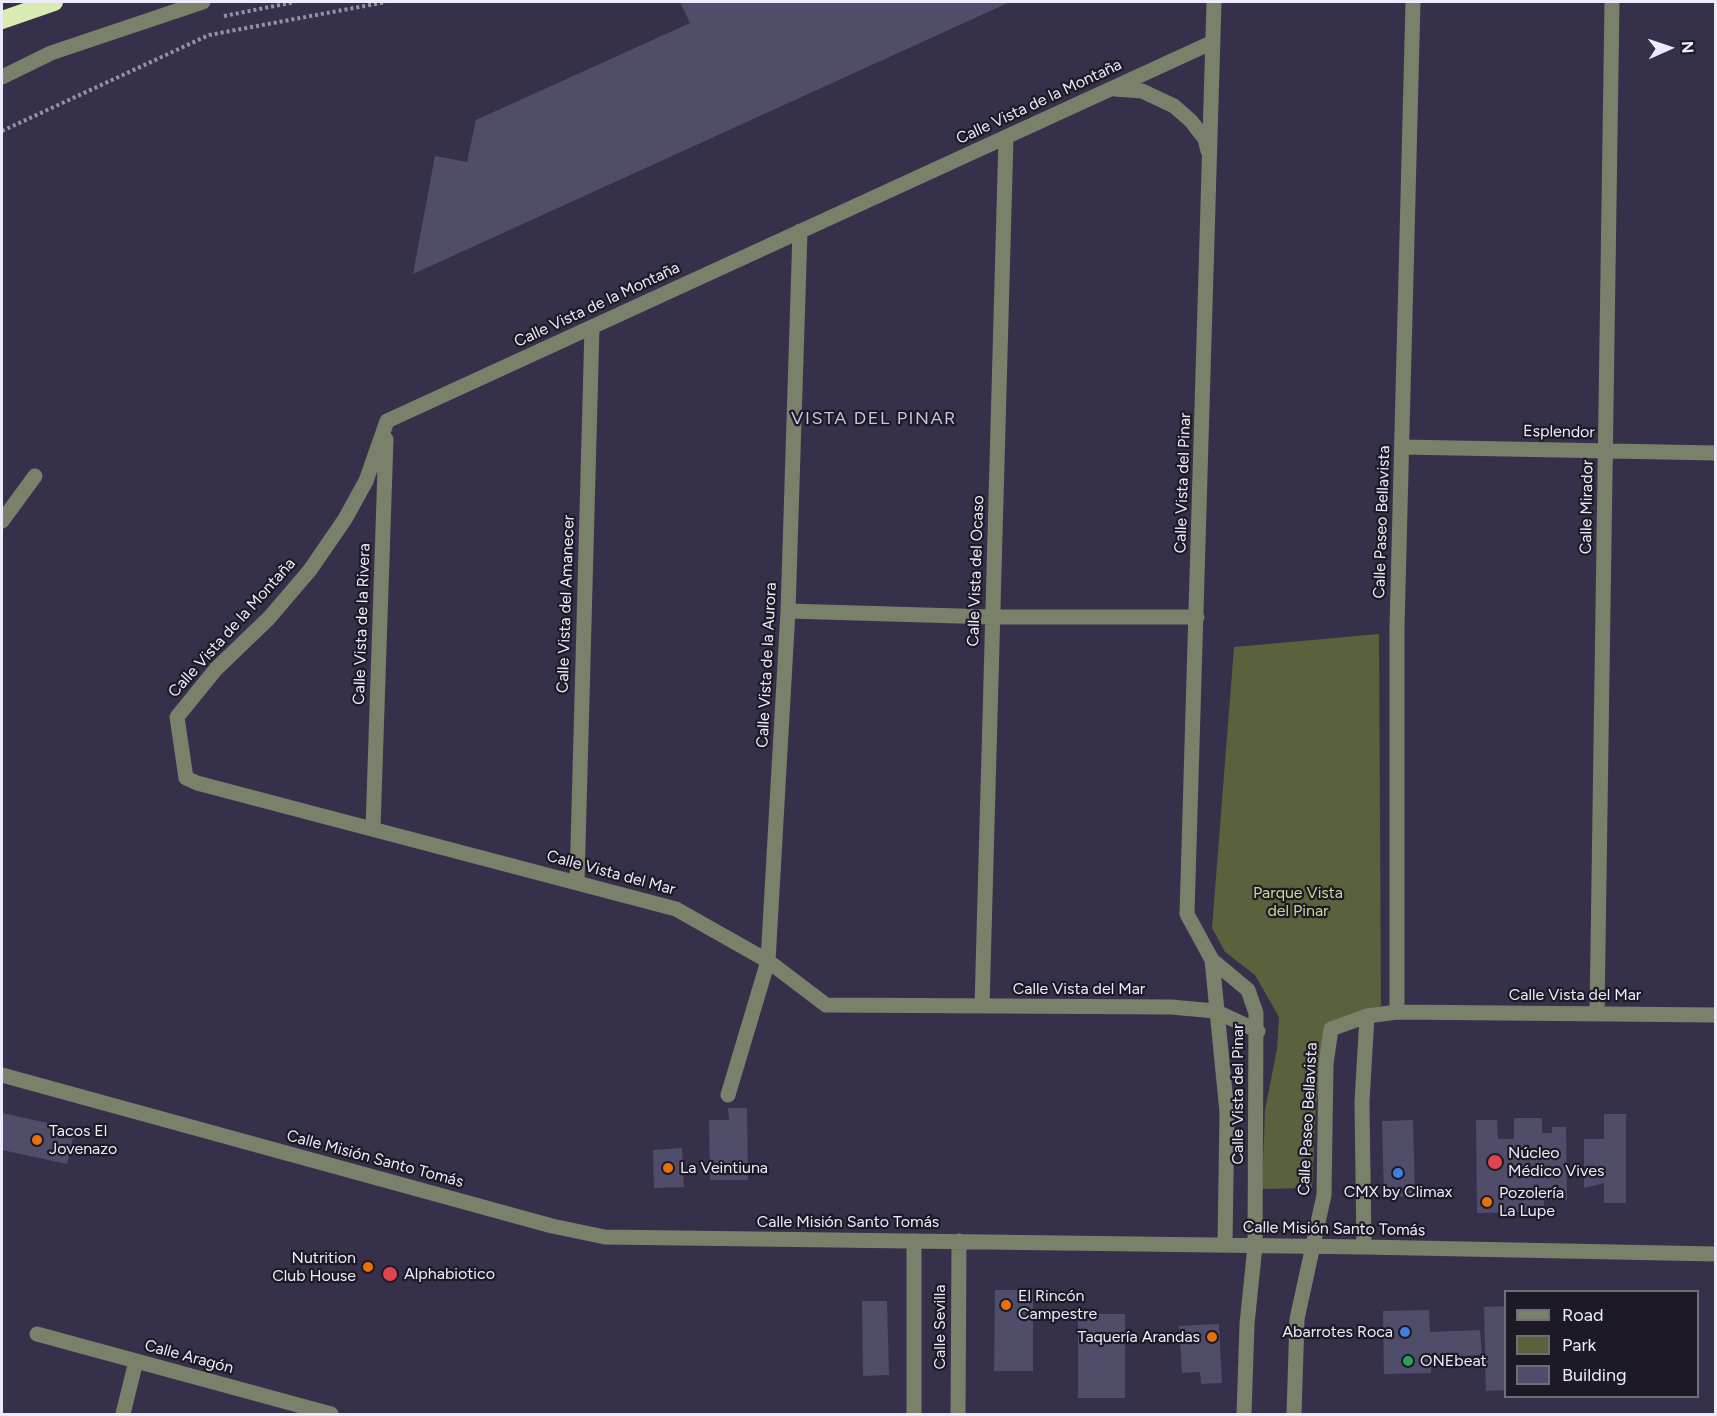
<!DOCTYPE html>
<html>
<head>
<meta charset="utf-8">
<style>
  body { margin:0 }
  #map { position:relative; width:1717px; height:1416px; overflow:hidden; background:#37304a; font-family:Figtree,sans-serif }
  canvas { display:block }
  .frame { position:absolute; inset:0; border:3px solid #edeafb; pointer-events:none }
  .legend { position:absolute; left:1504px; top:1290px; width:195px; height:108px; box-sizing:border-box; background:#1d1a26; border:2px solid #706d7b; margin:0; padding:8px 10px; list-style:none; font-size:18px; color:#edeafb }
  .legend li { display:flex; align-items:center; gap:12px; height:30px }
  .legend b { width:30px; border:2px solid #706d7b }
  .north { position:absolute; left:1639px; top:18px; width:60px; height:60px; -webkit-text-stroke:4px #1d1a26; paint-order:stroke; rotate:87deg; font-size:16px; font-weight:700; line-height:24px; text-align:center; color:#edeafb }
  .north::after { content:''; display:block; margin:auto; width:21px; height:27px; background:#edeafb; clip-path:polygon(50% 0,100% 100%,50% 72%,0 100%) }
</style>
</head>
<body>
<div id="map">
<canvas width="1717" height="1416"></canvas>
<div class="frame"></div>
<ul class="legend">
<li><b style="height:8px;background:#79816b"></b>Road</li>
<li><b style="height:16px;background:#59613d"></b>Park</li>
<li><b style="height:16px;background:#4f4d69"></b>Building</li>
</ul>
<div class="north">N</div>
</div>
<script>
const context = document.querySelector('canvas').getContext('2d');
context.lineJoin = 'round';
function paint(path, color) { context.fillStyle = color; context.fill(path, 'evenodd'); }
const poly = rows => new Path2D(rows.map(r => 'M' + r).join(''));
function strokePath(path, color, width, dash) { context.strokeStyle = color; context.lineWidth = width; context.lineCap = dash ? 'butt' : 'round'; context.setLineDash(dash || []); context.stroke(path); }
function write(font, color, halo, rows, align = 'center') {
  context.font = font + ' Figtree,sans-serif'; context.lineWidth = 4.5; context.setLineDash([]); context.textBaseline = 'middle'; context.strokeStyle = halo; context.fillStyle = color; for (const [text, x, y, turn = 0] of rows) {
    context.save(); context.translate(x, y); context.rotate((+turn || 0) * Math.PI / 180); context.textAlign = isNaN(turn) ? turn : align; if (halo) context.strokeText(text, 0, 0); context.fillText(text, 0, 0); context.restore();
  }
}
const green = poly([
  [1379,634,1381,1006,1348,1017,1330,1029,1316,1104,1312,1188,1262,1189,1265,1110,1277,1049,1279,1017,1255,975,1225,952,1212,928,1234,647]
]);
const building = poly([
  [680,2,1010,2,413,274,435,156,467,162,476,120,690,23],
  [728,1108,747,1108,748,1180,710,1180,709,1120,729,1120],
  [2,1113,75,1129,67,1164,2,1150],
  [1604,1114,1626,1114,1626,1203,1604,1203,1604,1183,1584,1188,1584,1139,1604,1139],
  [1514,1118,1542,1118,1542,1133,1552,1133,1552,1127,1566,1127,1567,1200,1544,1200,1544,1212,1477,1213,1476,1120,1497,1120,1498,1139,1514,1139],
  [1413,1120,1415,1196,1384,1197,1382,1121],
  [682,1148,684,1187,654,1188,653,1150],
  [995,1290,1033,1290,1033,1371,994,1371],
  [862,1301,887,1301,889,1375,863,1376],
  [1506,1306,1506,1390,1486,1391,1484,1307],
  [1429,1310,1430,1332,1480,1330,1482,1355,1431,1357,1431,1373,1384,1374,1383,1311],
  [1078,1314,1125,1314,1125,1398,1078,1398],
  [1219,1324,1222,1383,1201,1384,1200,1372,1182,1373,1179,1326]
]);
const path = poly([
  [224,16,295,2],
  [2,131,209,35,386,2]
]);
const minor = poly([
  [1214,2,1187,914,1212,960,1248,990,1256,1013,1255,1246,1247,1324,1244,1414],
  [1213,42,387,421,366,481,345,519,310,570,269,618,216,669,177,717,186,778,197,783,676,909,768,961,826,1005,1171,1007,1215,1011,1258,1031],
  [2,77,51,53,203,2],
  [1115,89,1142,91,1174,106,1191,121,1205,139,1208,151],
  [1402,447,1716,453],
  [2,521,35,476],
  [788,611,993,617,1197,617],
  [373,828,386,439],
  [577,883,592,327],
  [1212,960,1227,1112,1225,1245],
  [982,1006,1006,137],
  [1397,1012,1397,627,1413,2],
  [1597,1013,1612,2],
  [2,1075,552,1226,605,1237,1364,1247,1716,1254],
  [728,1095,768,961,788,611,800,231],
  [1364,1247,1362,1102,1367,1016],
  [37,1334,331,1414],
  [123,1414,136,1361],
  [914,1414,914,1241],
  [958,1414,959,1241],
  [1294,1414,1297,1319,1324,1195,1326,1064,1331,1029,1367,1016,1397,1012,1716,1015]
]);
const highway = poly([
  [2,20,54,2]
]);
const markers = [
  [37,1140,6,"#e8710a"],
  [1495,1162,8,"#e0444e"],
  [668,1168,6,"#e8710a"],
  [1398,1173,6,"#3f7fe0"],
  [1487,1202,6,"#e8710a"],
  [368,1267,6,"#e8710a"],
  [390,1274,8,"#e0444e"],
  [1006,1305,6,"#e8710a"],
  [1405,1332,6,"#3f7fe0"],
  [1212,1337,6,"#e8710a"],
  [1408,1361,6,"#2e9e5b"]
];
const streetNames = [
  ["Calle Vista de la Montaña",1039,102,-25],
  ["Calle Vista de la Montaña",597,305,-25],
  ["Esplendor",1559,432,1],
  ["Calle Vista del Pinar",1183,483,-88],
  ["Calle Mirador",1587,507,-89],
  ["Calle Paseo Bellavista",1382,522,-88],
  ["Calle Vista del Ocaso",976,571,-88],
  ["Calle Vista del Amanecer",566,604,-88],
  ["Calle Vista de la Rivera",362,624,-88],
  ["Calle Vista de la Montaña",232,628,-48],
  ["Calle Vista de la Aurora",767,665,-87],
  ["Calle Vista del Mar",611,873,15],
  ["Calle Vista del Mar",1079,989],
  ["Calle Vista del Mar",1575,995],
  ["Calle Vista del Pinar",1238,1094,-90],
  ["Calle Paseo Bellavista",1308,1119,-87],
  ["Calle Misión Santo Tomás",375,1159,15],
  ["Calle Misión Santo Tomás",848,1222],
  ["Calle Misión Santo Tomás",1334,1229,1],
  ["Calle Sevilla",940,1327,-90],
  ["Calle Aragón",189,1357,15]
];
const parkNames = [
  ["Parque Vista",1298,893],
  ["del Pinar",1298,911]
];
const poiNames = [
  ["Tacos El",49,1131],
  ["Jovenazo",49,1149],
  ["Núcleo",1508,1153],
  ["Médico Vives",1508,1171],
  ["La Veintiuna",680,1168],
  ["CMX by Climax",1398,1192,"center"],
  ["Pozolería",1499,1193],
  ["La Lupe",1499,1211],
  ["Nutrition",356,1258,"right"],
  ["Club House",356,1276,"right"],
  ["Alphabiotico",404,1274],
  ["El Rincón",1018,1296],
  ["Campestre",1018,1314],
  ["Abarrotes Roca",1393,1332,"right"],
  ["Taquería Arandas",1200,1337,"right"],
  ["ONEbeat",1420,1361]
];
const neighbourhoodNames = [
  ["VISTA DEL PINAR",874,419]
];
paint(green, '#59613d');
paint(building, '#4f4d69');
strokePath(path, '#9691a7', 4, [3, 3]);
strokePath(minor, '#79816b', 15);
strokePath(highway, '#d8ebb3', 18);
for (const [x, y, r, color] of markers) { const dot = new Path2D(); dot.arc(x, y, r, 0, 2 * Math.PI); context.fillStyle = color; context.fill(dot); strokePath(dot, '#1d1a26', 2); }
write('16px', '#edeafb', '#1d1a26', streetNames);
write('16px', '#c9db8b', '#1d1a26', parkNames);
write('16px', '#edeafb', '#1d1a26', poiNames, 'left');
context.letterSpacing = '1.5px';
write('18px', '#ccc4e5', '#1d1a26', neighbourhoodNames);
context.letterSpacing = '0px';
</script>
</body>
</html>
